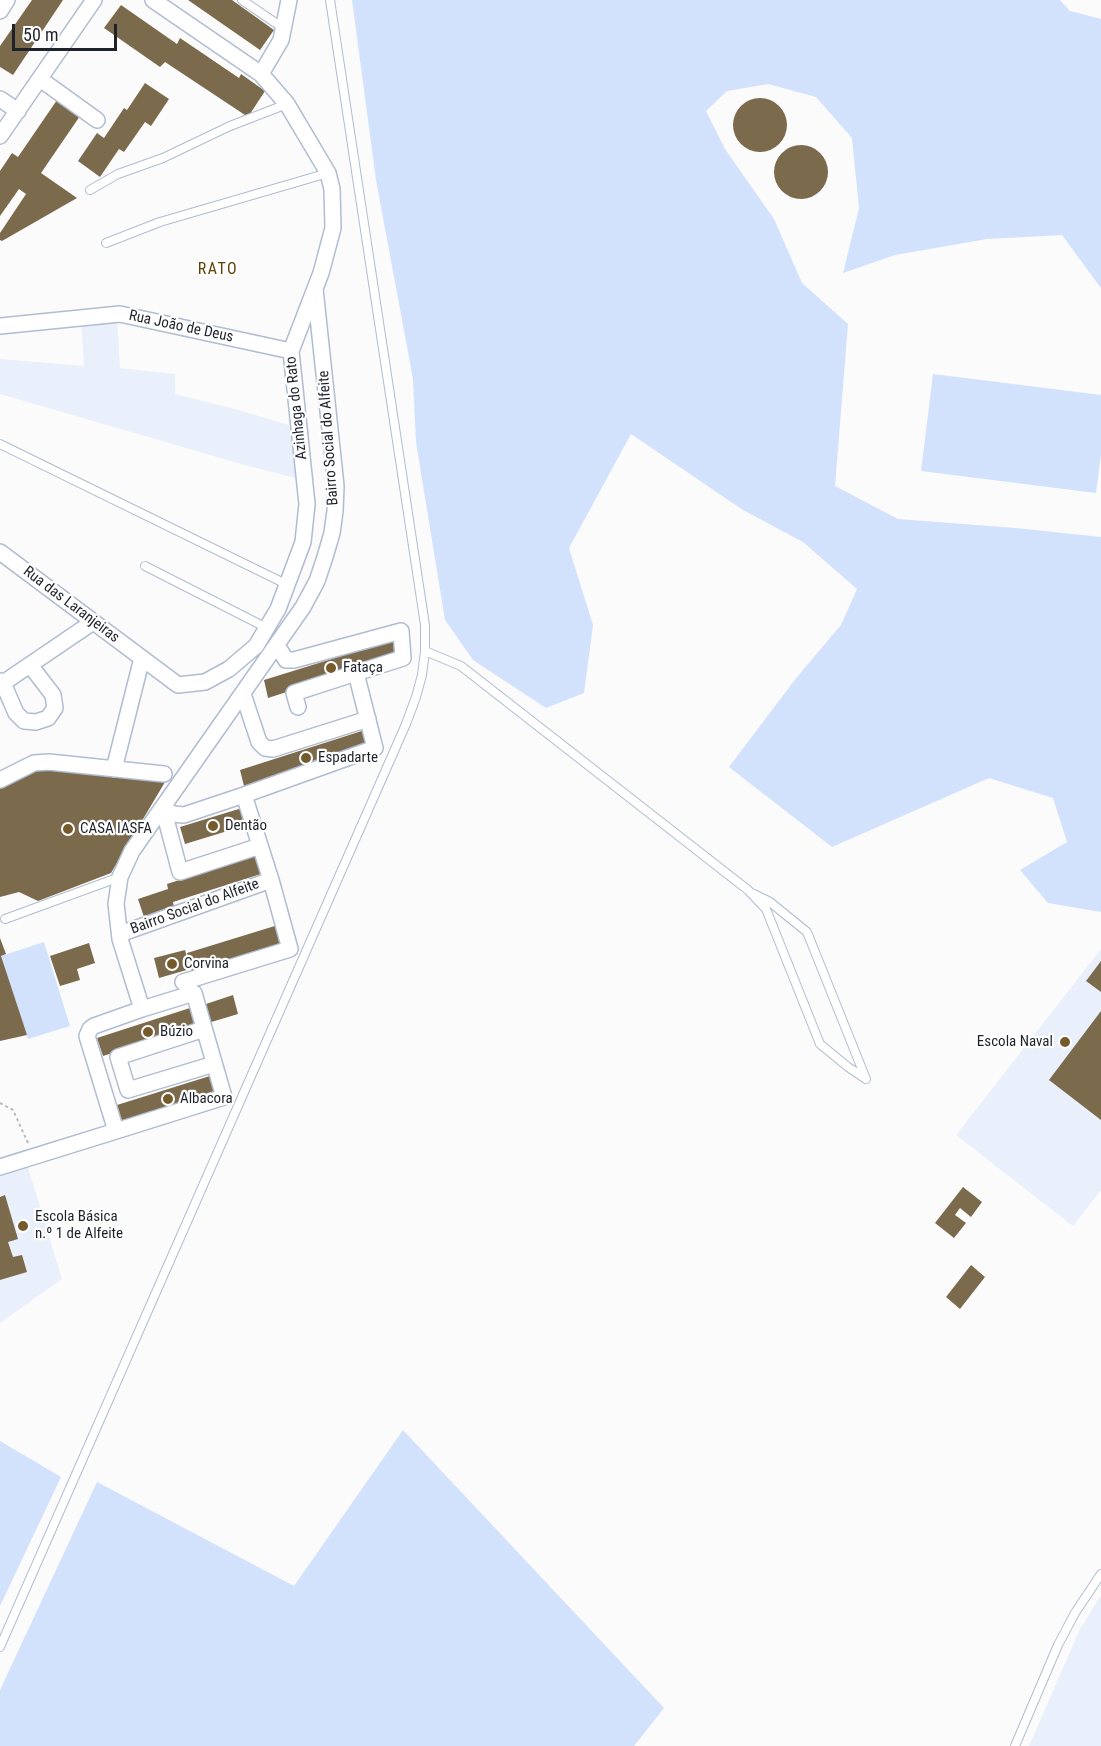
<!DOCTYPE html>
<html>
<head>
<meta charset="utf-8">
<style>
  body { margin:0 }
  #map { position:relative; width:1101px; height:1746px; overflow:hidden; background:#fbfbfb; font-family:"Roboto Condensed",sans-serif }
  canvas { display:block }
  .scale { position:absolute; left:12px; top:24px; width:105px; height:27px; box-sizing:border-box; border:3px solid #1e232b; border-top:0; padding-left:8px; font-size:18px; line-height:21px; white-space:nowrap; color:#1e232b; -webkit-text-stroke:4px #fff; paint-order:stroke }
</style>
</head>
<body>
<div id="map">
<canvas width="1101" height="1746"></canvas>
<div class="scale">50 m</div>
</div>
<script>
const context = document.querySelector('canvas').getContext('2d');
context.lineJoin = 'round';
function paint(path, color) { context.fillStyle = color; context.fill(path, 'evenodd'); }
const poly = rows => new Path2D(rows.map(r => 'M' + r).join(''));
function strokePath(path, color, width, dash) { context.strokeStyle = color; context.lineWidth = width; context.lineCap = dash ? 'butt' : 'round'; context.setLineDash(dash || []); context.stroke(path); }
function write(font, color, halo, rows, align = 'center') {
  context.font = font + ' "Roboto Condensed",sans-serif'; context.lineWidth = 4.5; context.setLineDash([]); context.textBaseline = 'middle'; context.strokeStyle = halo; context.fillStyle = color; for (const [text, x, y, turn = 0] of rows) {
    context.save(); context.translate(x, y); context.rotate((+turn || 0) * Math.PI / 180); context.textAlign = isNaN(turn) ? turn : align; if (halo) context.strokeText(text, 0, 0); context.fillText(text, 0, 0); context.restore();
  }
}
const built = poly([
  [117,317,120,368,175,374,175,394,235,409,289,425,299,479,241,464,0,394,0,359,84,366,81,320],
  [1101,949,1101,1190,1073,1226,956,1135],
  [27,1164,62,1279,0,1323,0,1173],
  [1101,1595,1101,1746,1029,1746,1080,1629]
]);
const green = poly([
  [352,0,1060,0,1070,11,1101,19,1101,288,1062,235,987,239,895,255,843,273,859,208,852,138,816,97,768,84,727,91,706,111,725,149,774,219,802,283,848,324,835,486,898,519,1015,528,1101,537,1101,912,1048,903,1020,870,1067,842,1053,798,989,778,832,847,729,767,797,677,841,625,857,589,803,542,743,510,631,434,569,548,593,625,584,693,546,708,473,660,445,620,416,442,413,379,376,180],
  [933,374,1101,395,1101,455,1096,493,921,471],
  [44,942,70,1026,28,1039,1,956],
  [403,1430,664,1708,634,1746,0,1746,0,1690,97,1482,294,1586],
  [0,1441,61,1477,0,1606]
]);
const building = poly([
  [32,0,63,0,13,75,0,67,0,46],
  [188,0,232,0,274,30,260,50],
  [121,5,177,44,180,38,239,78,241,74,265,91,248,117,165,62,160,67,104,28],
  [145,83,169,99,151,126,145,122,124,152,119,149,100,177,78,161,97,133,104,138,124,108,127,110],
  '733 125a27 27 0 1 1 54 0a27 27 0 1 1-54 0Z',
  [57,100,80,116,41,173,77,198,2,241,0,240,0,233,26,194,19,189,0,216,0,171,12,153,18,157],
  '774 172a27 27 0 1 1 54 0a27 27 0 1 1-54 0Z',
  [393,640,398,656,268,698,264,680],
  [368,729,373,745,244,786,240,770],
  [36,768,168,777,111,873,38,901,19,892,0,897,0,785],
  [242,808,247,825,185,844,180,827],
  [261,854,267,872,173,902,174,907,144,917,138,899,168,889,167,884],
  [278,925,283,943,192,972,187,953],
  [0,938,6,954,1,956,27,1035,0,1041],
  [89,943,95,963,77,969,80,980,60,986,50,956],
  [185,950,190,969,159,978,154,958],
  [1101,961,1101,992,1086,981],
  [233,995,238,1014,208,1023,203,1005],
  [193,1007,198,1026,103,1056,97,1038],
  [1101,1011,1101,1120,1049,1080],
  [213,1075,218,1093,122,1124,117,1105],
  [963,1187,982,1202,971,1217,960,1208,955,1215,966,1223,954,1238,935,1223],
  [5,1195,18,1239,8,1242,13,1257,22,1255,27,1272,0,1280,0,1197],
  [971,1265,985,1277,960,1309,946,1297]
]);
const path = poly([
  [0,1103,13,1110,28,1143]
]);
const service = poly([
  [242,0,283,28],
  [90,190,118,174,163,158,230,126,287,104],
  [106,243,160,222,328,173],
  [0,444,288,585],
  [145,566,267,628],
  [425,651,461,666,748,890,766,909,820,1044,848,1067,866,1079],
  [754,894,770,902,807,932,866,1079],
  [5,919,120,877],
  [0,1647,406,724,416,697,422,675,425,651,425,625,330,0],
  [1015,1746,1058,1645,1075,1613,1101,1574]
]);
const minor = poly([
  [0,11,7,0],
  [261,74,281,40,289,0],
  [40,79,97,120],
  [0,99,18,111],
  [0,136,94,0],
  [0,326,120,314,291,351],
  [0,552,178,685,205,682,229,669,256,646,278,609,303,542,307,504,291,351,321,273,333,228,332,189,328,173,287,104,261,74,153,0],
  [277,645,286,660,294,660,401,631,403,658,356,673],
  [0,681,3,683,16,713,24,721,36,722,48,718,55,708,53,695,30,665],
  [0,685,93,622],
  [243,694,259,742,265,748,273,749,368,719],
  [114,769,142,658],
  [0,780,34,763,49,762,164,774],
  [244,795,375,748,356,673,294,693,298,707],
  [163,808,180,872,260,846],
  [120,934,271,880,244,795,184,815,173,814,163,808],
  [183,982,290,949,271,880],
  [204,1029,118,1057,128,1090,214,1064],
  [116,1131,224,1097,194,993,142,1009],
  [0,1167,116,1131,87,1036,90,1029,94,1026,142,1009,120,939,116,904,120,877,132,851,303,607,317,581,325,557,332,533,335,511,336,486,315,289]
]);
const markers = [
  [331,668,6,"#755a2c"],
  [306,758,6,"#755a2c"],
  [213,826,6,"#755a2c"],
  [68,829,6,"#755a2c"],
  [172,964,6,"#755a2c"],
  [148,1032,6,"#755a2c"],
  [1065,1042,6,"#755a2c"],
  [168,1099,6,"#755a2c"],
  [23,1226,6,"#755a2c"]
];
const streetNames = [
  ["Rua João de Deus",181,327,12],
  ["Azinhaga do Rato",297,408,-96],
  ["Bairro Social do Alfeite",329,438,-94],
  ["Rua das Laranjeiras",71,605,37],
  ["Bairro Social do Alfeite",195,907,-20]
];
const poiNames = [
  ["Fataça",343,668],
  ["Espadarte",318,758],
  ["Dentão",225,826],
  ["CASA IASFA",80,829],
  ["Corvina",184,964],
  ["Búzio",160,1032],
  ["Escola Naval",1053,1042,"right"],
  ["Albacora",180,1099],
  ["Escola Básica",35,1217],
  ["n.º 1 de Alfeite",35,1234]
];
const neighbourhoodNames = [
  ["RATO",218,270]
];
paint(built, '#e9f0fb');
paint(green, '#d2e1fc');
paint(building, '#7c6a4d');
strokePath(service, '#b0bcd1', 10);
strokePath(minor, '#b0bcd1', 18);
strokePath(path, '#b9babd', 2, [3, 3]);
strokePath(service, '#fff', 8);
strokePath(minor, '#fff', 15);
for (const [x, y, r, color] of markers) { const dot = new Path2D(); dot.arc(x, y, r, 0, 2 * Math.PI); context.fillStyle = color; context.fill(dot); strokePath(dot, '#fff', 2); }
write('15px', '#1e232b', '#fff', streetNames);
write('15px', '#1e232b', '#fff', poiNames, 'left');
context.letterSpacing = '1.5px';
write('16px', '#5e4104', '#fff', neighbourhoodNames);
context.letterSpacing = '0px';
</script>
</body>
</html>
